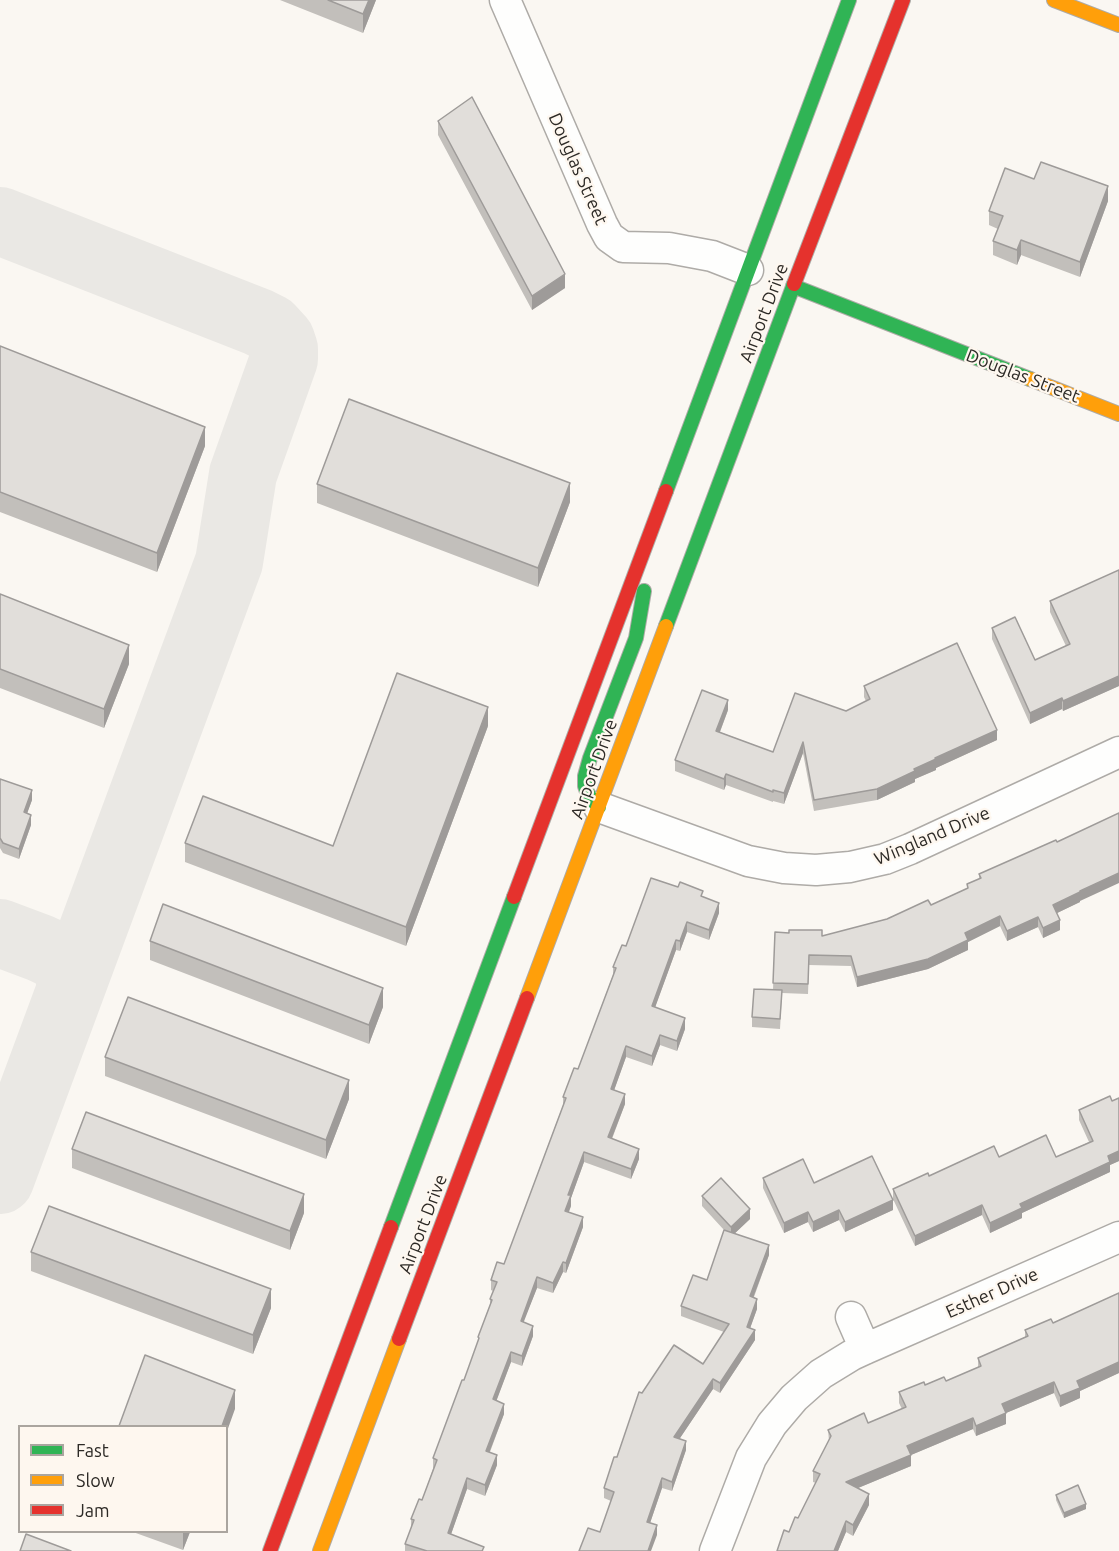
<!DOCTYPE html>
<html>
<head>
<meta charset="utf-8">
<style>
  body { margin:0 }
  #map { position:relative; width:1119px; height:1551px; overflow:hidden; background:#faf7f2; font-family:Ubuntu,sans-serif }
  canvas { display:block }
  .legend { position:absolute; left:18px; top:1425px; width:210px; height:108px; box-sizing:border-box; background:#fef7ef; border:2px solid #aaa59f; margin:0; padding:8px 10px; list-style:none; font-size:18px; color:#2d2a26 }
  .legend li { display:flex; align-items:center; gap:12px; height:30px }
  .legend b { width:30px; border:2px solid #aaa59f }
</style>
</head>
<body>
<div id="map">
<canvas width="1119" height="1551"></canvas>
<ul class="legend">
<li><b style="height:8px;background:#30b455"></b>Fast</li>
<li><b style="height:8px;background:#ff9f0a"></b>Slow</li>
<li><b style="height:8px;background:#e5322d"></b>Jam</li>
</ul>
</div>
<script>
const context = document.querySelector('canvas').getContext('2d');
context.lineJoin = 'round';
const poly = rows => new Path2D(rows.map(r => 'M' + r).join(''));
function strokePath(path, color, width, dash) { context.strokeStyle = color; context.lineWidth = width; context.lineCap = dash ? 'butt' : 'round'; context.setLineDash(dash || []); context.stroke(path); }
function paint(path, color) { context.fillStyle = color; context.fill(path, 'evenodd'); }
function write(font, color, halo, rows, align = 'center') {
  context.font = font + ' Ubuntu,sans-serif'; context.lineWidth = 4.5; context.setLineDash([]); context.textBaseline = 'middle'; context.strokeStyle = halo; context.fillStyle = color; for (const [text, x, y, turn = 0] of rows) {
    context.save(); context.translate(x, y); context.rotate((+turn || 0) * Math.PI / 180); context.textAlign = isNaN(turn) ? turn : align; if (halo) context.strokeText(text, 0, 0); context.fillText(text, 0, 0); context.restore();
  }
}
const taxiway = poly([
  [0,221,258,322,270,328,281,340,284,349,284,359,243,474,229,562,0,1180],
  [0,933,40,948,53,954,62,961,68,970,70,979,70,990]
]);
const street = poly([
  [505,0,602,224,609,237,623,247,669,248,712,256,748,270],
  [599,807,748,861,784,868,816,870,850,867,885,859,910,849,1119,752],
  [851,1317,865,1349],
  [715,1551,751,1458,772,1424,794,1398,821,1374,852,1355,865,1349,1119,1237]
]);
const fast = poly([
  [793,286,1030,379],
  [666,491,849,0],
  [666,626,794,284],
  [599,807,592,800,587,792,585,786,585,776,590,758,636,638,644,591],
  [391,1227,514,897]
]);
const slow = poly([
  [1054,0,1119,25],
  [1030,379,1119,414],
  [527,998,666,626],
  [320,1551,399,1339]
]);
const jam = poly([
  [794,284,903,0],
  [514,897,666,491],
  [399,1339,527,998],
  [270,1551,391,1227]
]);
const wall = poly([
  [280,0,376,0,363,33],
  [438,121,565,288,532,310,438,135],
  [1034,179,1108,201,1080,277,1021,255,1017,265,993,255,993,241,998,229,989,225,989,211],
  [0,346,205,446,157,572,0,512],
  [317,484,570,502,538,587,317,503],
  [1119,570,1119,686,1063,711,1062,709,1030,724,992,639,992,628,1035,660,1066,646,1050,612,1050,601],
  [0,594,129,664,104,728,0,688],
  [864,686,997,740,936,768,936,770,915,779,915,782,877,800,814,811,803,753,784,804,773,801,773,802,726,785,724,790,675,771,675,760,728,710,720,732,773,752,846,711,866,701,864,697],
  [488,726,406,946,185,862,185,843,333,846],
  [0,779,32,800,27,813,31,825,19,859,3,853,0,848],
  [979,874,1080,901,1080,902,1057,913,1060,930,1043,938,1038,927,1007,941,1000,926,968,942,968,950,928,969,857,987,851,966,809,965,808,994,782,993,780,1029,752,1027,752,1017,773,990,775,932,822,936,887,919,931,905,967,889,967,884,979,879],
  [703,897,719,913,709,940,687,932,680,951,676,950,655,1007,685,1029,677,1051,660,1045,652,1066,626,1057,614,1090,625,1104,612,1139,639,1159,631,1179,584,1162,571,1198,571,1206,569,1212,583,1227,566,1273,563,1272,553,1293,537,1288,523,1322,533,1336,522,1366,511,1362,496,1401,504,1414,490,1452,497,1465,485,1496,467,1489,451,1534,484,1551,405,1551,405,1544,411,1528,411,1519,422,1500,433,1469,433,1458,464,1380,478,1342,478,1337,490,1305,490,1299,493,1291,491,1290,491,1280,504,1264,563,1105,563,1097,578,1069,613,975,613,967,626,946],
  [150,941,383,1007,369,1044,150,960],
  [105,1057,349,1099,326,1159,105,1076],
  [1119,1098,1119,1161,1110,1165,1110,1172,1022,1213,1022,1218,990,1233,982,1215,915,1246,893,1199,893,1189,929,1176,999,1157,1056,1157,1089,1142,1079,1120,1079,1110,1112,1101],
  [72,1149,304,1213,290,1250,72,1168],
  [763,1178,814,1183,893,1210,845,1232,839,1220,813,1232,808,1222,784,1233,763,1188],
  [702,1196,750,1219,735,1233,769,1255,754,1297,757,1309,750,1328,755,1340,720,1393,713,1389,680,1438,686,1450,672,1491,662,1488,650,1523,657,1535,600,1532,611,1501,604,1498,604,1488,642,1393,703,1364,724,1332,681,1316,681,1306,707,1280,724,1230,702,1206],
  [31,1252,271,1308,253,1354,31,1271],
  [1119,1293,1119,1373,1080,1391,1080,1398,1060,1407,1054,1393,1006,1413,1006,1424,976,1436,973,1429,911,1455,911,1466,858,1488,869,1505,853,1536,846,1532,838,1551,777,1551,798,1518,816,1483,813,1482,813,1471,829,1441,828,1430,868,1423,902,1409,899,1403,899,1392,925,1385,946,1381,978,1367,978,1358,1025,1337,1025,1330,1053,1323],
  [1056,1495,1086,1509,1064,1518,1056,1500],
  [133,1532,190,1532,183,1550]
]);
const shadedWall = poly([
  [369,0,376,0,363,33,363,14],
  [1108,186,1108,201,1080,277,1080,262],
  [1021,240,1021,255,1017,265,1017,250],
  [565,274,565,288,532,310,532,296],
  [205,427,205,446,157,572,157,553],
  [570,483,570,502,538,587,538,568],
  [129,645,129,664,104,728,104,709],
  [1119,676,1119,686,1063,711,1063,701],
  [1062,698,1062,709,1030,724,1030,713],
  [728,700,728,710,716,742,716,731],
  [488,707,488,726,406,946,406,927],
  [997,730,997,740,936,768,936,770,915,779,915,782,877,800,877,789,935,758],
  [803,742,803,753,784,804,784,793],
  [726,774,726,785,724,790,724,779],
  [32,790,32,800,24,822,24,812],
  [31,815,31,825,19,859,19,849],
  [1119,873,1119,883,1080,901,1080,902,1053,915,1053,905,1080,891],
  [719,903,719,913,709,940,709,930],
  [1000,916,1000,926,968,942,968,950,928,969,857,987,857,977,965,933],
  [1038,917,1038,927,1007,941,1007,931],
  [1060,920,1060,930,1043,938,1043,928],
  [687,922,687,932,680,951,680,941],
  [676,940,676,950,652,1016,652,1006],
  [383,988,383,1007,369,1044,369,1025],
  [685,1018,685,1029,677,1051,677,1041],
  [660,1035,660,1045,652,1066,652,1056],
  [626,1046,626,1057,611,1099,611,1089],
  [349,1080,349,1099,326,1159,326,1140],
  [625,1094,625,1104,608,1148,608,1137],
  [639,1149,639,1159,631,1179,631,1169],
  [1119,1151,1119,1161,1110,1165,1110,1172,1022,1213,1022,1218,990,1233,990,1223,1020,1204,1108,1156],
  [584,1152,584,1162,571,1198,571,1206,565,1221,565,1211,568,1195],
  [304,1194,304,1213,290,1250,290,1231],
  [893,1200,893,1210,845,1232,845,1222],
  [982,1205,982,1215,915,1246,915,1236],
  [750,1209,750,1219,731,1237,731,1227],
  [839,1210,839,1220,813,1232,813,1222],
  [808,1212,808,1222,784,1233,784,1223],
  [583,1217,583,1227,566,1273,566,1263],
  [769,1245,769,1255,750,1306,750,1296],
  [563,1262,563,1272,553,1293,553,1283],
  [537,1277,537,1288,521,1329,521,1318],
  [271,1289,271,1308,253,1354,253,1335],
  [757,1299,757,1309,747,1337,747,1327],
  [533,1326,533,1336,522,1366,522,1356],
  [755,1330,755,1340,720,1393,720,1383],
  [511,1352,511,1362,493,1410,493,1399],
  [1119,1362,1119,1373,1080,1391,1080,1398,1060,1407,1060,1396,1077,1381],
  [713,1379,713,1389,674,1447,674,1437],
  [1054,1382,1054,1393,1006,1413,1006,1424,976,1436,976,1426,1002,1404],
  [235,1390,235,1409,226,1434,226,1426,222,1426],
  [504,1404,504,1414,486,1461,486,1451],
  [973,1418,973,1429,911,1455,911,1466,846,1493,846,1482,907,1446],
  [686,1441,686,1450,672,1491,672,1482],
  [497,1455,497,1465,485,1496,485,1485],
  [467,1478,467,1489,448,1543,448,1533],
  [662,1478,662,1488,647,1532,647,1522],
  [869,1494,869,1505,853,1536,853,1525],
  [1086,1504,1086,1509,1064,1518,1064,1513],
  [846,1521,846,1532,838,1551,834,1551],
  [657,1525,657,1535,651,1551,648,1551],
  [183,1532,190,1532,183,1550]
]);
const building = poly([
  [328,0,369,0,363,14,328,0],
  [472,97,565,274,532,296,438,121,472,97],
  [1041,162,1108,186,1080,262,1021,240,1017,250,993,241,1003,216,989,211,1005,168,1034,179,1041,162],
  [0,346,205,427,157,553,0,492,0,346],
  [349,399,570,483,538,568,317,484,349,399],
  [1119,570,1119,676,1063,701,1062,698,1030,713,992,628,1015,617,1035,660,1070,644,1050,601,1119,570],
  [0,594,129,645,104,709,0,669,0,594],
  [957,643,997,730,935,758,936,759,914,769,915,771,877,789,814,800,803,742,784,793,773,790,773,792,726,774,724,779,675,760,702,690,728,700,716,731,773,752,795,693,846,711,870,699,864,686,957,643],
  [397,673,488,707,406,927,185,843,203,796,333,846,397,673],
  [0,779,32,790,24,812,31,815,19,849,3,843,0,838,0,779],
  [1119,813,1119,873,1080,891,1080,892,1053,905,1060,920,1043,928,1038,917,1007,931,1000,916,965,933,968,940,928,959,857,977,851,956,809,955,808,984,773,983,775,932,789,933,789,930,822,930,822,936,887,919,928,900,931,905,968,888,967,884,981,878,979,874,1056,840,1057,842,1119,813],
  [651,878,678,887,680,882,703,891,701,896,719,903,709,930,687,922,680,941,676,940,652,1006,685,1018,677,1041,660,1035,652,1056,626,1046,611,1089,625,1094,608,1137,639,1149,631,1169,584,1152,568,1195,571,1195,565,1211,583,1217,566,1263,563,1262,553,1283,537,1277,521,1321,533,1326,522,1356,511,1352,493,1399,504,1404,486,1451,497,1455,485,1485,467,1478,448,1533,484,1547,482,1551,427,1551,405,1544,414,1520,411,1519,419,1499,422,1500,437,1460,433,1458,462,1380,464,1380,479,1338,478,1337,492,1300,490,1299,497,1282,491,1280,497,1262,504,1264,566,1098,563,1097,574,1068,578,1069,616,968,613,967,622,945,626,946,651,878],
  [163,904,383,988,369,1025,150,941,163,904],
  [754,989,782,990,780,1019,752,1017,754,989],
  [128,997,349,1080,326,1140,105,1057,128,997],
  [1110,1096,1112,1101,1119,1098,1119,1151,1108,1156,1110,1162,1020,1204,1022,1208,990,1223,982,1205,915,1236,893,1189,928,1173,929,1176,994,1146,999,1157,1046,1135,1056,1157,1093,1141,1079,1110,1110,1096],
  [86,1112,304,1194,290,1231,72,1149,86,1112],
  [872,1156,893,1200,845,1222,839,1210,813,1222,808,1212,784,1223,763,1178,803,1159,814,1183,872,1156],
  [721,1178,750,1209,731,1227,702,1196,721,1178],
  [49,1206,271,1289,253,1335,31,1252,49,1206],
  [724,1230,769,1245,750,1296,757,1299,747,1327,755,1330,720,1383,713,1379,674,1437,686,1441,672,1482,662,1478,647,1522,657,1525,648,1551,579,1551,588,1528,600,1532,614,1492,604,1488,614,1457,617,1457,639,1392,642,1393,674,1345,703,1364,729,1324,681,1306,693,1275,707,1280,724,1230],
  [1119,1293,1119,1362,1077,1381,1080,1388,1060,1396,1054,1382,1002,1404,1006,1413,976,1426,973,1418,907,1446,911,1455,846,1482,869,1494,853,1525,846,1521,834,1551,777,1551,784,1530,789,1532,795,1517,798,1518,820,1474,813,1471,831,1436,828,1430,864,1413,868,1423,906,1407,899,1392,924,1382,925,1385,944,1377,946,1381,981,1366,978,1358,1028,1336,1025,1330,1051,1319,1053,1323,1119,1293],
  [145,1355,235,1390,222,1426,119,1426,145,1355],
  [1078,1485,1086,1504,1064,1513,1056,1495,1078,1485],
  [26,1534,71,1551,20,1551,26,1534]
]);
const streetNames = [
  ["Douglas Street",578,169,66],
  ["Airport Drive",764,313,-69],
  ["Douglas Street",1023,376,21],
  ["Airport Drive",594,769,-70],
  ["Wingland Drive",932,836,-23],
  ["Airport Drive",423,1224,-69],
  ["Esther Drive",992,1293,-24]
];
strokePath(taxiway, '#eae8e4', 68);
strokePath(street, '#aeaba7', 33);
strokePath(fast, '#aeaba7', 16);
strokePath(slow, '#aeaba7', 16);
strokePath(jam, '#aeaba7', 16);
strokePath(street, '#fefefd', 30);
strokePath(fast, '#30b455', 14);
strokePath(slow, '#ff9f0a', 14);
strokePath(jam, '#e5322d', 14);
paint(wall, '#c2bfbb');
paint(shadedWall, '#9e9b99');
paint(building, '#e1deda');
strokePath(building, '#9e9b99', 1.5);
write('18px', '#2d2a26', '#fef7ef', streetNames);
</script>
</body>
</html>
